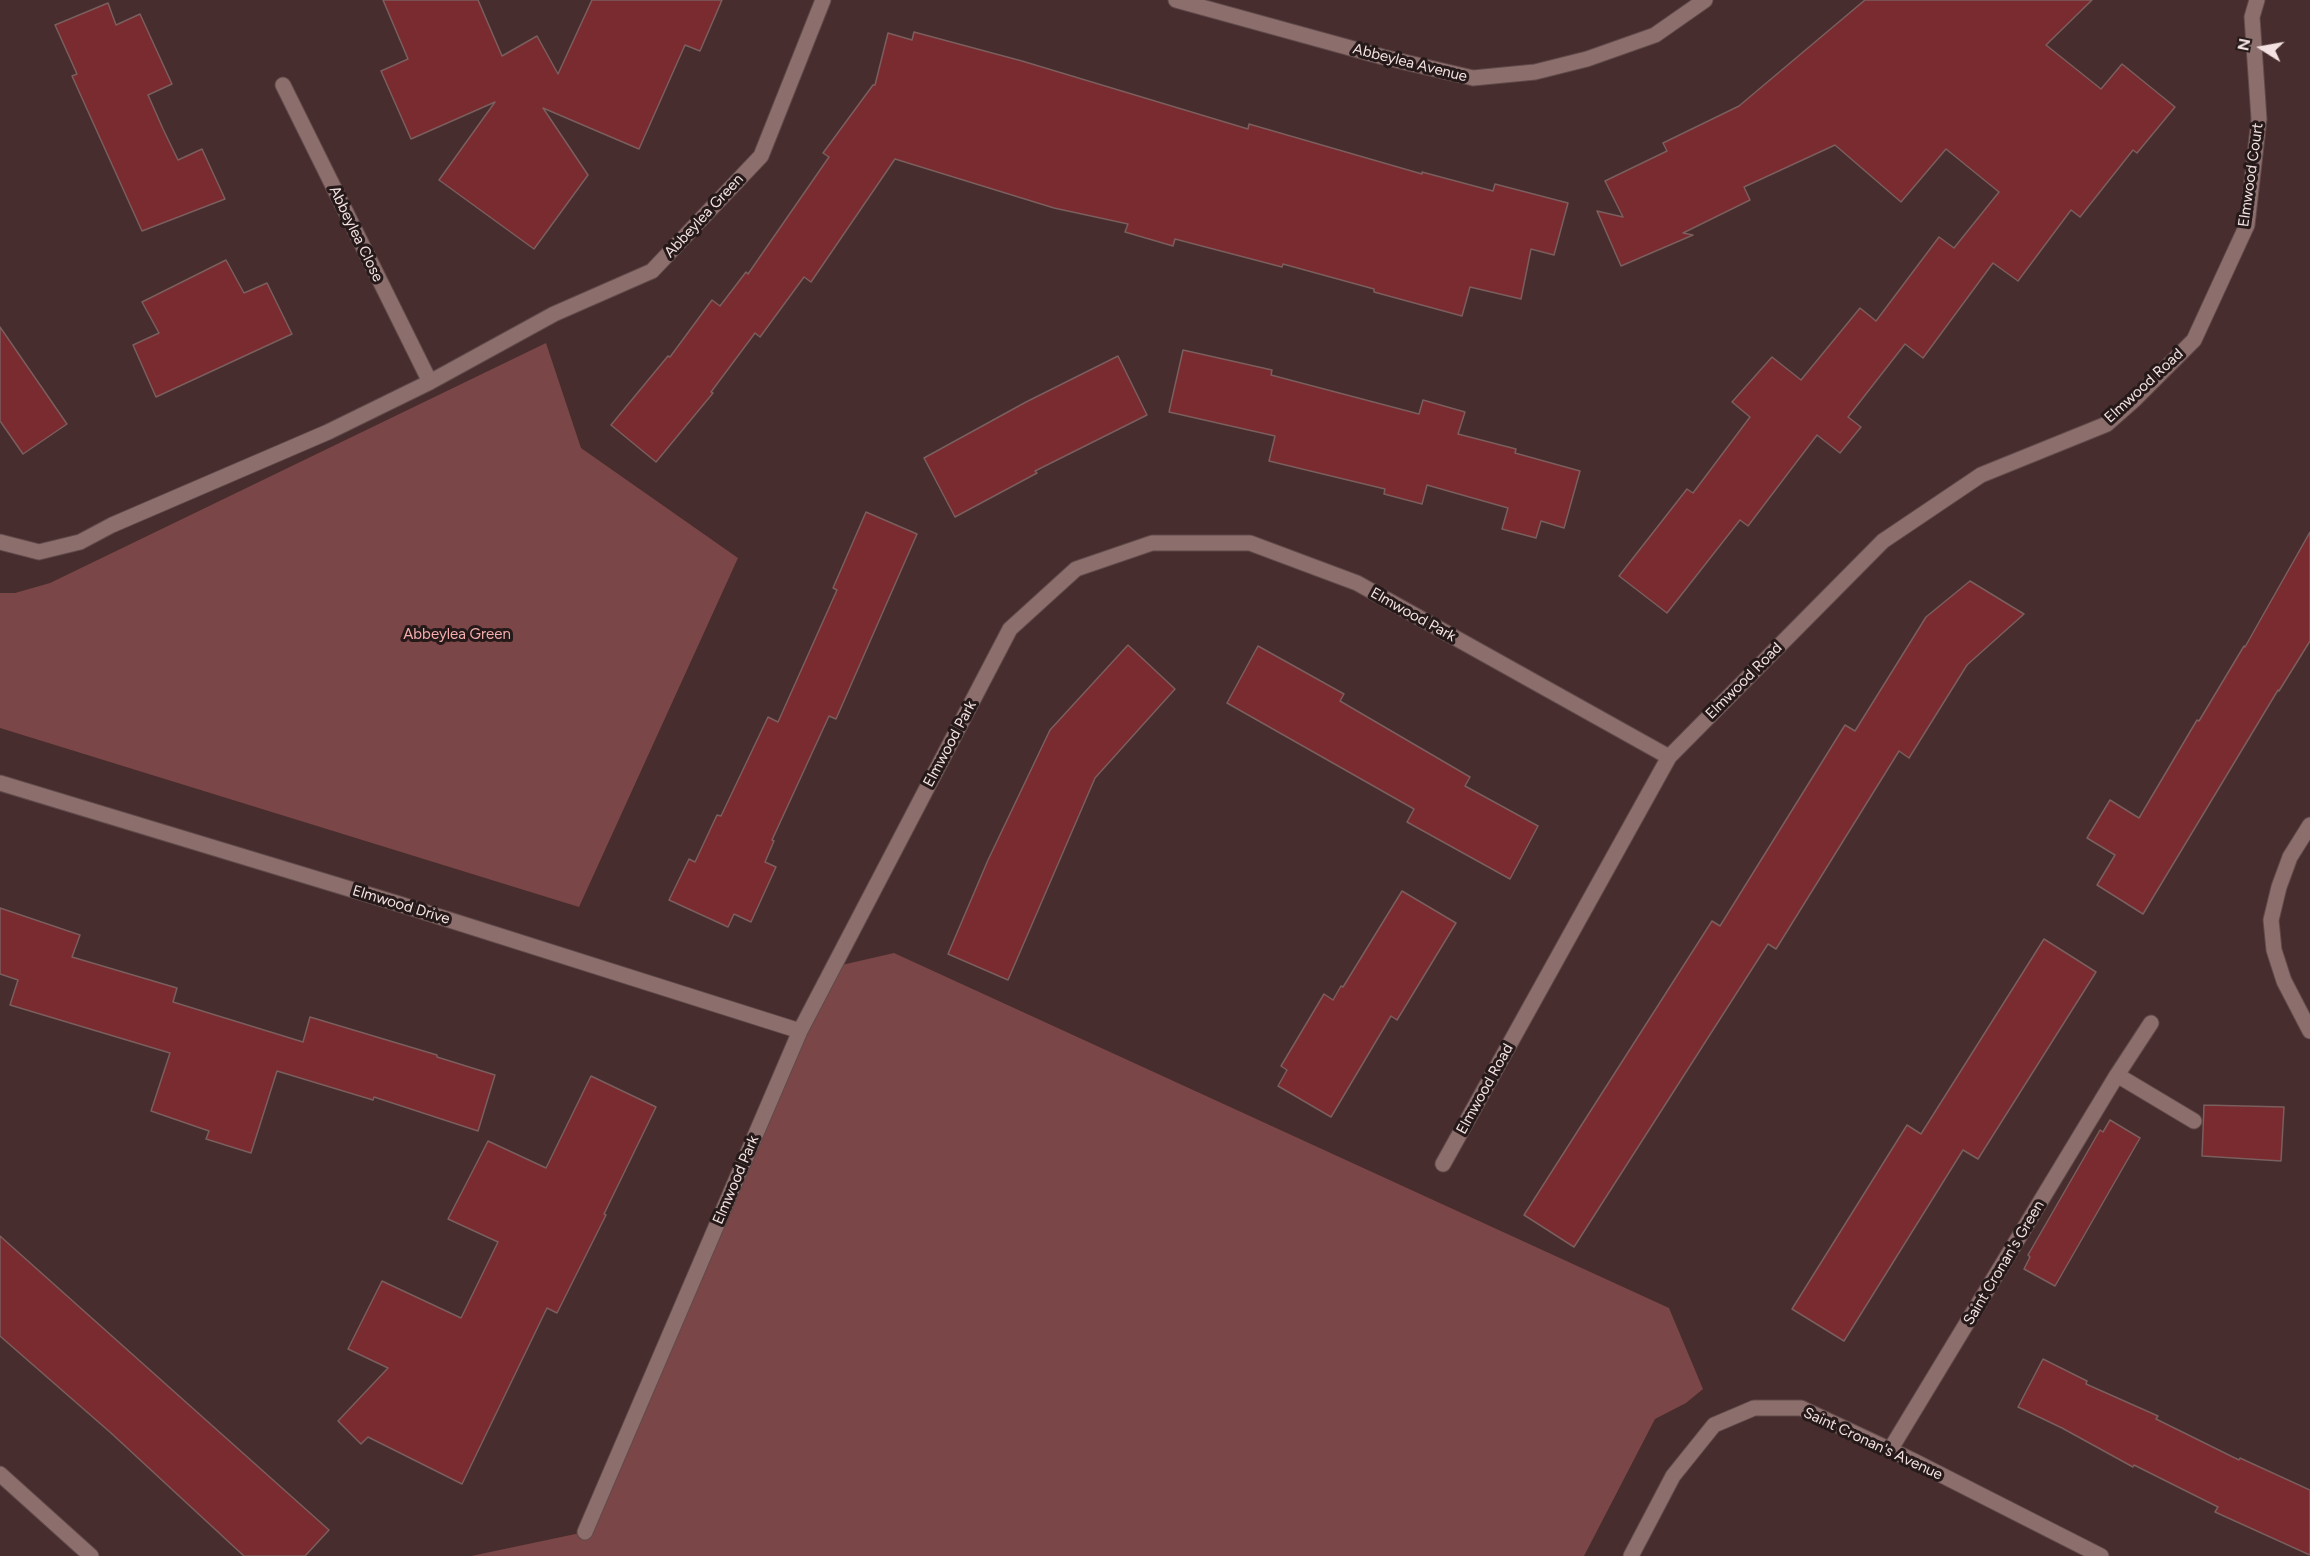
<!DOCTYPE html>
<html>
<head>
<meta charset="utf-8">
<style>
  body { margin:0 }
  #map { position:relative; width:2310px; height:1556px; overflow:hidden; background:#472d2d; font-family:Figtree,sans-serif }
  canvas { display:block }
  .north { position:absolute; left:2232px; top:18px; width:60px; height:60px; -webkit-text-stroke:4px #251919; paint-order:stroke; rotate:281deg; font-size:16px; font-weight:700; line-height:24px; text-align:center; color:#f3e2e1 }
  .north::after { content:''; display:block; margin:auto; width:21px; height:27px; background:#f3e2e1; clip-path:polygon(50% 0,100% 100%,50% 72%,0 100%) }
</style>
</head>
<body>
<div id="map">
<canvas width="2310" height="1556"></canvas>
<div class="north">N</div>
</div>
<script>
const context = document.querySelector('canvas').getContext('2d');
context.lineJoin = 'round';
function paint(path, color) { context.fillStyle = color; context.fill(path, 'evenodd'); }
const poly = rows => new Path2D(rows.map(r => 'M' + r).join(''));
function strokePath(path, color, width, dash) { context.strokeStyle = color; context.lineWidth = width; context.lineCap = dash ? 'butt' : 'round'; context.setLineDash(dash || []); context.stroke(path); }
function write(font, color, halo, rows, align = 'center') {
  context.font = font + ' Figtree,sans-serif'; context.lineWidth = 6; context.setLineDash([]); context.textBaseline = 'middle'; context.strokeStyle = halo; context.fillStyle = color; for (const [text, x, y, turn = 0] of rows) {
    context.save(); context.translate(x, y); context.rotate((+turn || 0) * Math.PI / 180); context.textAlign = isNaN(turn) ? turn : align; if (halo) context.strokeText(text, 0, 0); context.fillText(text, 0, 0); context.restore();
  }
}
const green = poly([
  [546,343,581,448,738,558,579,907,0,728,0,593,15,593,50,583],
  [894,953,1669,1308,1703,1389,1686,1403,1655,1419,1584,1556,471,1556,585,1532,833,967]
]);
const building = poly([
  [383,0,478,0,502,56,537,36,558,74,592,0,722,0,700,51,685,45,639,149,543,108,588,175,534,249,439,180,495,102,411,139,381,71,408,59,383,0],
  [1865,0,2092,0,2046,45,2101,89,2122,64,2175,107,2137,153,2133,150,2080,217,2071,210,2018,281,1993,263,1923,358,1905,344,1848,417,1861,427,1840,453,1817,435,1748,526,1740,520,1667,613,1619,576,1687,489,1693,493,1750,417,1732,402,1772,357,1801,380,1860,308,1876,321,1939,237,1954,248,1999,192,1946,149,1901,202,1835,145,1744,187,1750,200,1683,233,1693,235,1621,266,1597,211,1623,217,1605,181,1667,151,1663,143,1739,106,1865,0],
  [108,3,116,25,140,14,172,84,148,95,163,129,178,160,202,149,225,199,142,231,72,76,77,74,55,25,108,3],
  [914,32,1022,61,1248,129,1249,124,1422,174,1422,172,1493,191,1495,184,1568,203,1554,255,1531,249,1521,299,1470,287,1462,316,1374,292,1374,289,1283,264,1282,267,1175,239,1173,246,1125,232,1128,224,1054,208,895,159,811,282,804,277,760,337,755,333,711,392,713,393,656,462,611,425,668,356,670,357,712,300,720,306,746,272,748,274,829,157,823,153,873,85,875,85,888,33,912,40,914,32],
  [226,260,244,293,267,283,292,334,156,397,133,345,159,333,142,302,226,260],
  [0,327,67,424,23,454,0,421,0,327],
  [1183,350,1272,370,1271,375,1419,414,1423,400,1465,412,1458,434,1516,449,1515,453,1580,471,1564,528,1541,521,1536,538,1502,529,1508,508,1427,485,1422,504,1384,494,1385,489,1269,461,1275,436,1169,412,1183,350],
  [1118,356,1147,415,1035,471,1037,473,955,517,924,458,1026,402,1118,356],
  [866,512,917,534,836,719,829,716,772,840,774,841,765,862,776,867,751,922,734,914,728,927,669,900,689,859,695,862,717,815,721,816,768,717,778,722,837,590,833,588,866,512],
  [2310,532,2310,641,2279,691,2278,690,2143,914,2097,885,2115,855,2087,838,2110,800,2139,818,2197,720,2199,721,2244,646,2245,647,2310,532],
  [1970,581,2024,614,1967,665,1909,758,1899,751,1776,949,1768,944,1574,1247,1524,1215,1712,921,1720,926,1845,725,1855,731,1926,617,1970,581],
  [1128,645,1175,689,1095,778,1008,980,948,954,988,860,1050,730,1128,645],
  [1258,646,1344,694,1340,701,1470,777,1465,786,1538,826,1510,879,1407,822,1414,809,1227,703,1258,646],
  [1402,891,1456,923,1397,1020,1391,1016,1331,1117,1278,1086,1287,1070,1281,1066,1324,994,1333,1000,1341,986,1343,987,1402,891],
  [0,908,80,935,72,957,177,988,173,1002,303,1042,310,1017,437,1055,437,1057,495,1075,478,1131,374,1097,373,1100,277,1071,251,1153,206,1139,209,1131,151,1111,170,1053,10,1005,18,980,0,974,0,908],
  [2044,939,2096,972,1978,1159,1963,1150,1844,1341,1792,1309,1907,1125,1921,1134,2044,939],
  [591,1076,656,1107,604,1214,606,1215,557,1313,547,1308,462,1484,368,1437,361,1444,338,1421,388,1368,348,1349,382,1281,461,1318,498,1242,448,1219,488,1141,546,1168,591,1076],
  [2204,1105,2284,1107,2281,1161,2202,1156,2204,1105],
  [2110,1120,2140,1138,2055,1286,2024,1269,2030,1257,2028,1255,2100,1130,2103,1132,2110,1120],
  [0,1236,329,1530,305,1556,244,1556,111,1433,0,1336,0,1236],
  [2043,1359,2087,1381,2086,1384,2158,1416,2156,1419,2239,1460,2240,1458,2310,1490,2310,1555,2215,1512,2218,1507,2134,1465,2133,1467,2062,1428,2018,1407,2043,1359]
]);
const street = poly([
  [1176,0,1383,57,1473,78,1535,72,1587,59,1655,35,1705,0],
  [283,85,430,382],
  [0,542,39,552,80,542,112,525,328,432,430,382,554,314,652,271,761,156,823,0],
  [0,783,396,903,800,1031],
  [2310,825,2290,857,2279,887,2271,920,2274,950,2284,981,2310,1031],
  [2117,1075,2194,1121],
  [1443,1164,1669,757,1883,541,1981,475,2107,424,2133,401,2194,340,2247,225,2259,119,2252,17,2257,0],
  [1890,1450,2117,1075,2151,1023],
  [0,1474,91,1556],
  [585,1532,800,1031,1010,629,1076,569,1152,543,1250,543,1357,583,1669,757],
  [1631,1556,1673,1476,1714,1425,1754,1408,1801,1408,1912,1460,2101,1556]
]);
const streetNames = [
  ["Abbeylea Avenue",1410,63,14],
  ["Elmwood Court",2251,175,-82],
  ["Abbeylea Green",704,216,-47],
  ["Abbeylea Close",356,234,64],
  ["Elmwood Road",2144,386,-43],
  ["Elmwood Park",1413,615,29],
  ["Elmwood Road",1744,681,-45],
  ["Elmwood Park",950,744,-62],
  ["Elmwood Drive",401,905,17],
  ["Elmwood Road",1485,1089,-61],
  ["Elmwood Park",736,1180,-67],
  ["Saint Cronan's Green",2004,1263,-59],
  ["Saint Cronan's Avenue",1873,1444,25]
];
const parkNames = [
  ["Abbeylea Green",457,635]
];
paint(green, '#7a4647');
paint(building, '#7a2b30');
strokePath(building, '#7b5e5e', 1.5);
strokePath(street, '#604a4a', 17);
strokePath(street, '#8c6e6d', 15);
write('15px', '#f3e2e1', '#251919', streetNames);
write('15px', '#f4acac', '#251919', parkNames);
</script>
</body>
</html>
